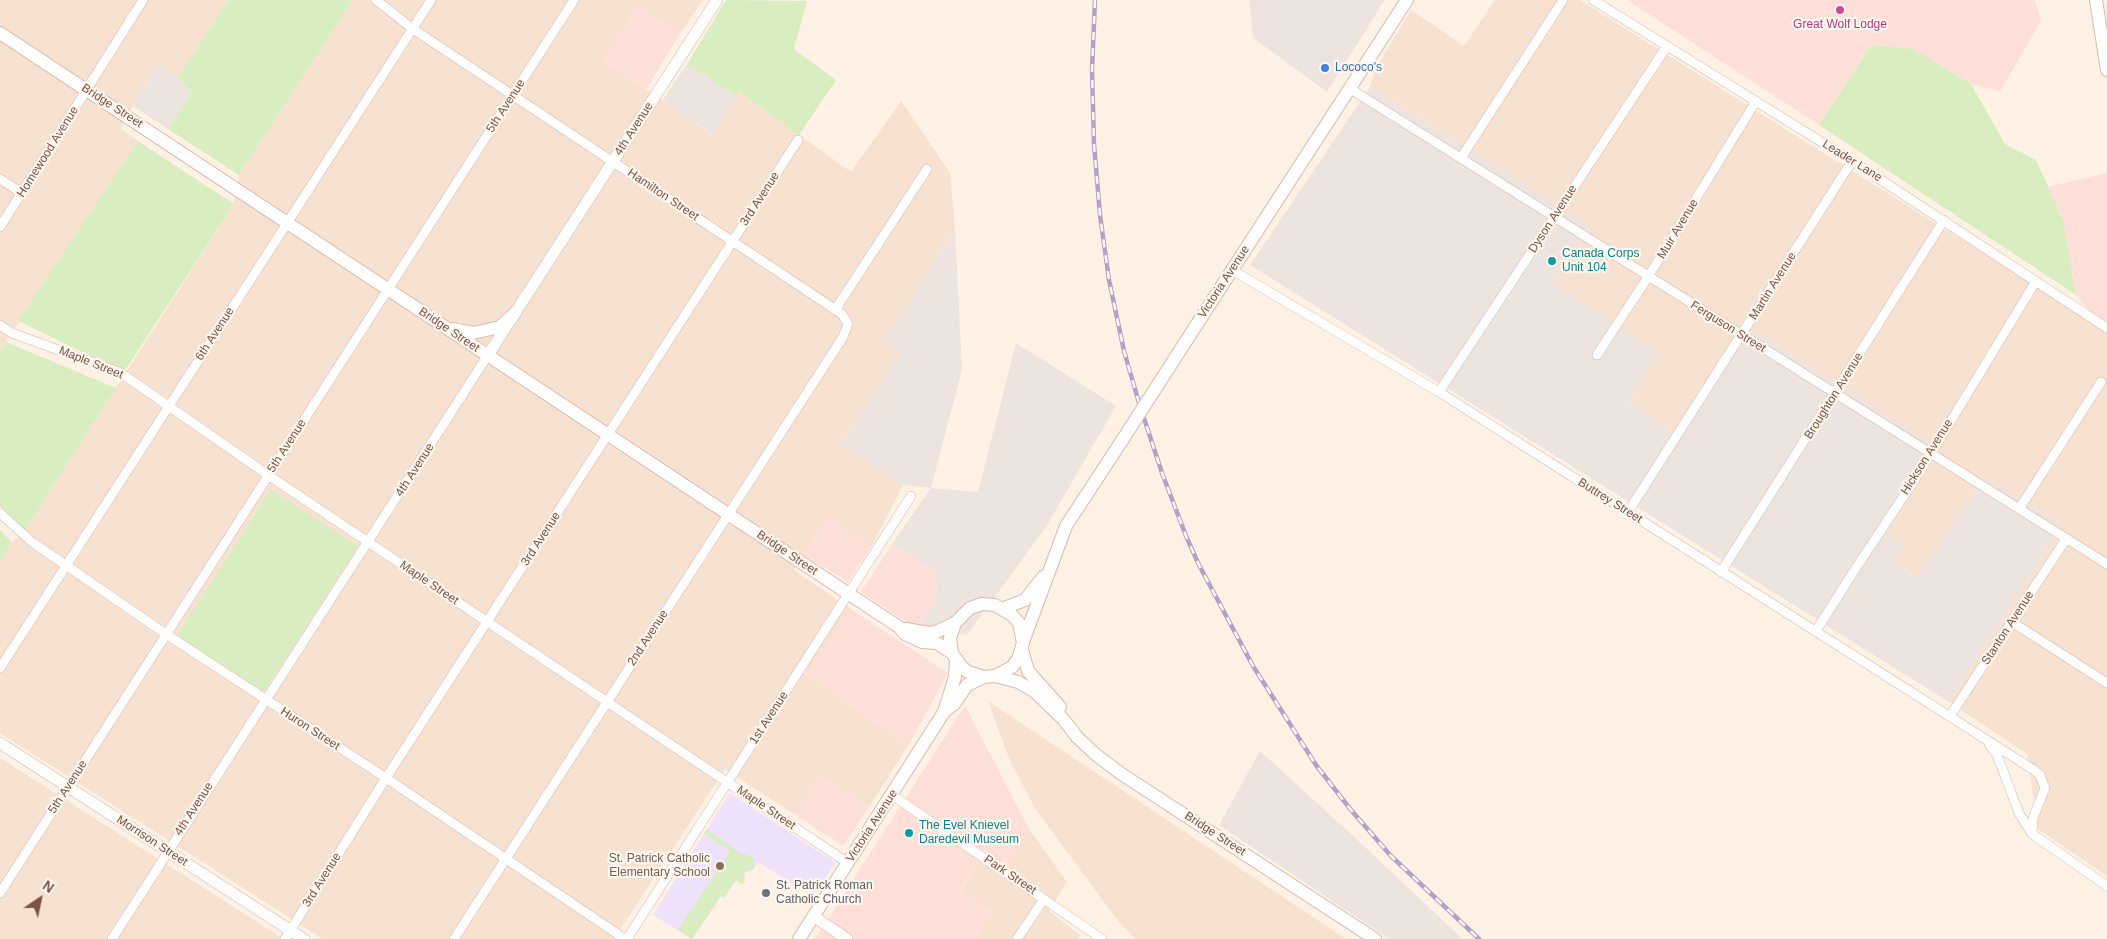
<!DOCTYPE html>
<html>
<head>
<meta charset="utf-8">
<style>
  body { margin:0 }
  #map { position:relative; width:2107px; height:939px; overflow:hidden; background:#fff1e4; font-family:Arial,sans-serif }
  canvas { display:block }
  .north { position:absolute; left:15px; top:874px; width:50px; height:50px; -webkit-text-stroke:4px #fff6ed; paint-order:stroke; rotate:34deg; font-size:14px; font-weight:700; line-height:20px; text-align:center; color:#7a5346 }
  .north::after { content:''; display:block; margin:auto; width:18px; height:22px; background:#7a5346; clip-path:polygon(50% 0,100% 100%,50% 72%,0 100%) }
</style>
</head>
<body>
<div id="map">
<canvas width="2107" height="939"></canvas>
<div class="north">N</div>
</div>
<script>
const context = document.querySelector('canvas').getContext('2d');
context.lineJoin = 'round';
function paint(path, color) { context.fillStyle = color; context.fill(path, 'evenodd'); }
const poly = rows => new Path2D(rows.map(r => 'M' + r).join(''));
function strokePath(path, color, width, dash) { context.strokeStyle = color; context.lineWidth = width; context.lineCap = dash ? 'butt' : 'round'; context.setLineDash(dash || []); context.stroke(path); }
function write(font, color, halo, rows, align = 'center') {
  context.font = font + ' Arial,sans-serif'; context.lineWidth = 4.5; context.setLineDash([]); context.textBaseline = 'middle'; context.strokeStyle = halo; context.fillStyle = color; for (const [text, x, y, turn = 0] of rows) {
    context.save(); context.translate(x, y); context.rotate((+turn || 0) * Math.PI / 180); context.textAlign = isNaN(turn) ? turn : align; if (halo) context.strokeText(text, 0, 0); context.fillText(text, 0, 0); context.restore();
  }
}
const residential = poly([
  [0,0,228,0,178,77,158,64,120,128,138,141,0,351],
  [353,0,703,0,680,34,637,7,603,62,663,100,711,134,740,92,851,172,901,101,950,173,955,229,885,342,902,352,842,443,903,485,871,547,827,518,794,570,851,609,807,675,908,746,869,807,820,775,794,814,725,769,614,939,323,939,0,733,0,562,12,542,25,530,234,204,239,175],
  [1495,0,1580,0,2107,331,2107,876,2038,829,2027,754,1949,702,2062,525,1984,477,1918,578,1893,562,1888,535,1940,450,1672,434,1629,401,1660,353,1553,283,1587,224,1370,87,1375,70,1411,10,1464,46],
  [988,701,1346,939,1135,939,1119,922,1036,810,1010,761],
  [0,758,284,939,0,939],
  [1029,829,1067,882,1049,911,1080,935,1078,939,976,939,992,911,961,891,988,847,1007,862]
]);
const commercial = poly([
  [1627,0,2035,0,2041,21,2000,91,1971,84,1914,49,1871,45,1819,125],
  [637,7,680,34,646,89,602,62],
  [2107,173,2107,331,2076,295,2064,222,2048,187],
  [827,518,871,547,848,581,803,555],
  [892,544,936,572,937,599,917,629,861,592],
  [851,609,948,673,908,746,807,675],
  [965,706,1029,829,1007,862,987,847,961,890,992,911,976,939,815,939],
  [820,775,869,807,843,846,794,814]
]);
const industrial = poly([
  [1249,0,1385,0,1327,92,1253,38],
  [158,64,178,77,192,93,168,129,133,106],
  [687,64,737,97,712,134,663,100],
  [1370,87,1588,224,1553,283,1660,353,1629,401,1672,434,1744,323,1940,450,1888,535,1904,546,1894,563,1917,578,1984,477,2062,525,1949,702,1250,265],
  [955,229,962,370,931,488,978,492,1016,343,1116,406,1046,527,967,635,917,629,937,599,936,572,892,544,931,488,903,485,842,443,901,352,884,342],
  [1260,751,1351,834,1463,939,1389,939,1219,825]
]);
const education = poly([
  [730,793,836,863,812,896,758,862,753,870,744,873,745,881,742,884,736,880,724,898,721,896,692,939,653,915]
]);
const green = poly([
  [228,0,353,0,239,175,168,129,192,93,178,77],
  [726,0,807,1,794,49,836,80,799,135,740,92,737,97,687,64],
  [1871,45,1914,49,1971,84,2005,144,2036,160,2064,222,2076,295,1819,125],
  [138,141,234,204,124,372,18,321],
  [6,342,116,388,25,530,0,506,0,351],
  [271,490,358,546,263,693,176,637],
  [0,530,12,542,0,562],
  [707,829,741,854,747,854,754,859,753,869,744,873,745,881,742,884,736,880,724,898,721,896,692,939,678,930,730,852,704,833]
]);
const minor = poly([
  [376,0,413,29,842,314,848,324,843,337,454,939],
  [1593,0,1852,161,2107,328],
  [1349,88,2107,564],
  [1461,158,1563,0],
  [0,179,22,193],
  [0,227,143,0],
  [1232,270,1439,392,2034,770,2040,775,2045,788,2033,818,2032,834],
  [835,310,927,169],
  [0,325,12,333,121,373,268,475,848,863],
  [1597,355,1648,277,1756,101],
  [1439,392,1667,46],
  [2019,509,2101,382],
  [1628,512,1852,161],
  [0,513,32,542,166,634,386,778,625,939],
  [1721,572,1944,220],
  [2012,622,2107,683],
  [1816,631,1854,571,1921,470,2036,281],
  [0,668,431,0],
  [1950,716,2066,539],
  [1989,744,1997,755,2019,813,2032,834,2107,886],
  [892,795,1102,939],
  [0,893,574,0],
  [112,939,488,355],
  [285,939,386,778,798,140],
  [627,939,911,496],
  [1017,939,1044,899]
]);
const tertiary = poly([
  [488,355,717,0],
  [0,743,304,939],
  [813,916,847,939]
]);
const secondary = poly([
  [2096,0,2107,70],
  [0,33,899,627,905,634,922,642,937,643,952,653],
  [1199,321,1407,0],
  [453,329,473,333,500,327,515,313],
  [1004,608,1025,600,1043,577],
  [906,629,929,633,938,631,955,623,970,608,982,604,995,605,1012,615,1019,623,1023,643,1018,659,1012,667,995,676,984,677,968,672,961,666,952,653,950,638,955,623],
  [1023,642,1066,526,1123,439],
  [1022,650,1028,671,1060,707],
  [995,676,1018,682,1034,691,1064,720,1077,737,1095,754,1120,773,1375,939],
  [945,711,954,704,967,685,984,677],
  [799,939,944,712,955,677,956,660]
]);
const rail = poly([
  [1095,0,1092,70,1094,144,1100,215,1109,280,1124,351,1139,403,1162,473,1186,536,1199,565,1253,666,1316,765,1351,810,1391,856,1479,939]
]);
const secondaryBridge = poly([
  [1123,439,1199,321]
]);
const markers = [
  [1840,10,5,"#d1479c"],
  [1325,68,5,"#3f7fe0"],
  [1552,261,5,"#0f9aa8"],
  [909,833,5,"#0f9aa8"],
  [720,866,5,"#8d6e63"],
  [766,893,5,"#6b7280"]
];
const hotelNames = [
  ["Great Wolf Lodge",1840,25]
];
const shopNames = [
  ["Lococo's",1335,68]
];
const streetNames = [
  ["Bridge Street",112,106,33],
  ["5th Avenue",506,106,-57],
  ["4th Avenue",634,129,-57],
  ["Homewood Avenue",48,152,-58],
  ["Leader Lane",1852,161,32],
  ["Hamilton Street",663,195,34],
  ["3rd Avenue",760,199,-57],
  ["Dyson Avenue",1553,219,-57],
  ["Muir Avenue",1678,229,-59],
  ["Victoria Avenue",1224,282,-57],
  ["Martin Avenue",1773,286,-58],
  ["Ferguson Street",1728,327,32],
  ["Bridge Street",449,330,34],
  ["6th Avenue",215,334,-57],
  ["Maple Street",91,363,22],
  ["Broughton Avenue",1834,396,-58],
  ["5th Avenue",287,446,-57],
  ["Hickson Avenue",1927,457,-58],
  ["4th Avenue",415,470,-57],
  ["Buttrey Street",1610,501,32],
  ["3rd Avenue",541,539,-57],
  ["Bridge Street",787,553,34],
  ["Maple Street",429,583,34],
  ["Stanton Avenue",2008,628,-57],
  ["2nd Avenue",648,638,-57],
  ["1st Avenue",769,718,-57],
  ["Huron Street",310,729,33],
  ["5th Avenue",68,787,-57],
  ["Maple Street",766,808,34],
  ["4th Avenue",194,809,-57],
  ["Victoria Avenue",872,826,-57],
  ["Bridge Street",1215,834,33],
  ["Morrison Street",152,841,33],
  ["Park Street",1010,875,34],
  ["3rd Avenue",322,880,-58]
];
const cultureNames = [
  ["Canada Corps",1562,254],
  ["Unit 104",1562,268],
  ["The Evel Knievel",919,826],
  ["Daredevil Museum",919,840]
];
const educationNames = [
  ["St. Patrick Catholic",710,859],
  ["Elementary School",710,873]
];
const worshipNames = [
  ["St. Patrick Roman",776,886],
  ["Catholic Church",776,900]
];
paint(residential, '#f7e2d1');
paint(commercial, '#ffdfd8');
paint(industrial, '#eee4df');
paint(education, '#efe1fb');
paint(green, '#d8eec1');
strokePath(minor, '#d4b9ab', 10);
strokePath(tertiary, '#d4b9ab', 12);
strokePath(secondary, '#dabaab', 14);
strokePath(minor, '#fff', 9);
strokePath(tertiary, '#fff', 11);
strokePath(secondary, '#fff', 12);
strokePath(rail, '#b3a1ca', 4.5);
strokePath(rail, '#fff6ed', 2.5, [8]);
strokePath(secondaryBridge, '#dabaab', 14, []);
strokePath(secondaryBridge, '#fff', 12);
for (const [x, y, r, color] of markers) { const dot = new Path2D(); dot.arc(x, y, r, 0, 2 * Math.PI); context.fillStyle = color; context.fill(dot); strokePath(dot, '#fff6ed', 2); }
write('12px', '#b23c85', '#fff6ed', hotelNames);
write('12px', '#366cbe', '#fff6ed', shopNames, 'left');
write('12px', '#7a5346', '#fff6ed', streetNames);
write('12px', '#0d838f', '#fff6ed', cultureNames, 'left');
write('12px', '#785e54', '#fff6ed', educationNames, 'right');
write('12px', '#5b616d', '#fff6ed', worshipNames, 'left');
</script>
</body>
</html>
